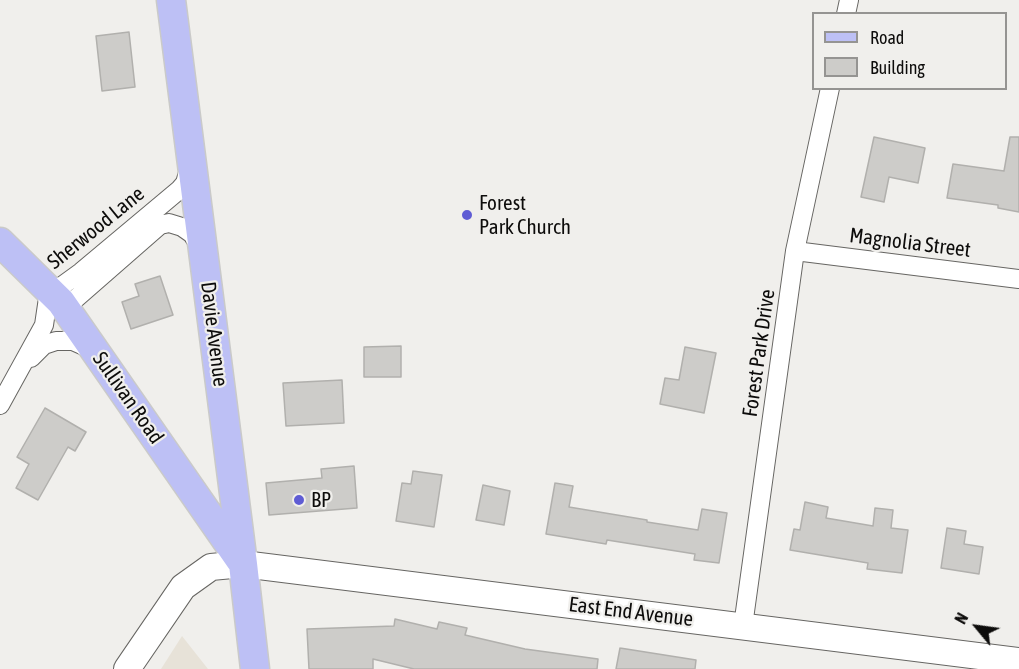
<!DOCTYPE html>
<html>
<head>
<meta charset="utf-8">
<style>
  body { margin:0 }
  #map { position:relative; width:1019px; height:669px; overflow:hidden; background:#f0efec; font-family:"Asap Condensed",sans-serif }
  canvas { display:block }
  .legend { position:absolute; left:812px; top:12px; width:195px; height:78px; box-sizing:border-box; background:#f0efec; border:2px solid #959492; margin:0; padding:8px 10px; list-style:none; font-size:18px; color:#0d0c0b }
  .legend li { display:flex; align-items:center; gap:12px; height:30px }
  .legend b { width:30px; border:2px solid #959492 }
  .north { position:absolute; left:947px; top:597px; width:60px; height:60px; -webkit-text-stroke:4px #f0efec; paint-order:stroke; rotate:299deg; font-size:16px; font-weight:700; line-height:24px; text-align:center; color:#0d0c0b }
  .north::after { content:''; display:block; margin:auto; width:21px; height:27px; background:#0d0c0b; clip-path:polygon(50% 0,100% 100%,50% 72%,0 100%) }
</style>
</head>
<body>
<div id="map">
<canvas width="1019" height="669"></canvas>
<ul class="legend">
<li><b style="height:8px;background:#bdc0f5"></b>Road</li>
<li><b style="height:16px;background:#cdccc9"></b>Building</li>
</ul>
<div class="north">N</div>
</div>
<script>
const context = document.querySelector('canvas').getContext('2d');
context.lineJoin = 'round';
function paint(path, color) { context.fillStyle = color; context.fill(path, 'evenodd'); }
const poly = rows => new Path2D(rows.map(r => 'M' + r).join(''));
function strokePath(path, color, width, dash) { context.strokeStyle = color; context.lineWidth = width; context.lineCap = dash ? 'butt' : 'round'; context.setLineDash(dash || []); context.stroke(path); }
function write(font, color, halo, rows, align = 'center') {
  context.font = font + ' "Asap Condensed",sans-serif'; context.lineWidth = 4.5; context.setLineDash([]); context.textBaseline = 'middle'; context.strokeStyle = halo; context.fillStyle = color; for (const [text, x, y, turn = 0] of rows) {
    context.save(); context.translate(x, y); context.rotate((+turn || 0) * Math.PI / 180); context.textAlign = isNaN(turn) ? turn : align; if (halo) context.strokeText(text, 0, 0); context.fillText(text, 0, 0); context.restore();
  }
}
const built = poly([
  [182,636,208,669,161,669]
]);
const building = poly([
  [129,32,135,87,102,91,96,36,129,32],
  [874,137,925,148,918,183,889,177,884,202,861,197,874,137],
  [1010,137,1019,137,1019,212,998,208,998,205,947,198,953,164,1004,171,1010,137],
  [160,276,173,315,131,329,122,302,139,296,135,284,160,276],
  [401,346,401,377,364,377,364,347,401,346],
  [685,347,716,353,704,413,660,404,665,378,679,380,685,347],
  [342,380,344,423,286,426,283,383,342,380],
  [45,408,86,432,75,451,68,447,38,500,16,488,29,464,17,457,45,408],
  [354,466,357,508,269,515,266,483,322,478,321,469,354,466],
  [413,471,442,475,434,527,396,521,402,483,411,484,413,471],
  [555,483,573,486,569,507,647,520,647,522,698,530,702,509,727,513,719,563,694,560,695,554,607,540,606,544,546,534,555,483],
  [483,485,510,491,504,525,476,520,483,485],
  [805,502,828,507,826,518,873,526,875,508,893,510,891,528,908,530,902,573,867,569,868,563,790,550,794,529,800,530,805,502],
  [947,528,966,531,964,544,983,547,979,574,941,568,947,528],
  [395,619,437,629,439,622,467,628,465,635,525,649,598,659,597,669,414,669,373,659,373,669,309,669,307,629,394,626,395,619],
  [620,648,696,660,695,669,616,669,620,648]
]);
const street = poly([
  [846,14,849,0],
  [795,251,1019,279],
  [65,308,160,225,169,223,182,227,192,234,201,248],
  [31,358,44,345,56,341,73,341,91,349],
  [0,405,44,325,48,298,52,293,81,272,179,190,185,183,190,166],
  [743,626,795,251,830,88]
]);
const secondary = poly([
  [127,669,183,587,211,567,243,564,1019,661]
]);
const primary = poly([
  [171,0,243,564,255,669],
  [0,242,61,302,240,560]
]);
const markers = [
  [467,215,6,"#5f5cd4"],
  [299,500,6,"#5f5cd4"]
];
const poiNames = [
  ["Forest",479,203],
  ["Park Church",479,227],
  ["BP",311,500]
];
const streetNames = [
  ["Sherwood Lane",96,228,-39],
  ["Magnolia Street",910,243,7],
  ["Davie Avenue",214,334,83],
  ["Forest Park Drive",759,353,-82],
  ["Sullivan Road",128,398,55],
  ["East End Avenue",631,612,7]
];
paint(built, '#e7e2d8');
paint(building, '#cdccc9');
strokePath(building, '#b1b0ad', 1.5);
strokePath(street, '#666562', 20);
strokePath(secondary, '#666562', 28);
strokePath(primary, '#cacac9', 31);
strokePath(street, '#fff', 18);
strokePath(secondary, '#fff', 26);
strokePath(primary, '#bdc0f5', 28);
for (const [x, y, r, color] of markers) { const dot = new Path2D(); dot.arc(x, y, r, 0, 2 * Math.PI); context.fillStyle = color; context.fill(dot); strokePath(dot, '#f0efec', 2); }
write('21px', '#0d0c0b', '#f0efec', poiNames, 'left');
write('21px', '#0d0c0b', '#f0efec', streetNames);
</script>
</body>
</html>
